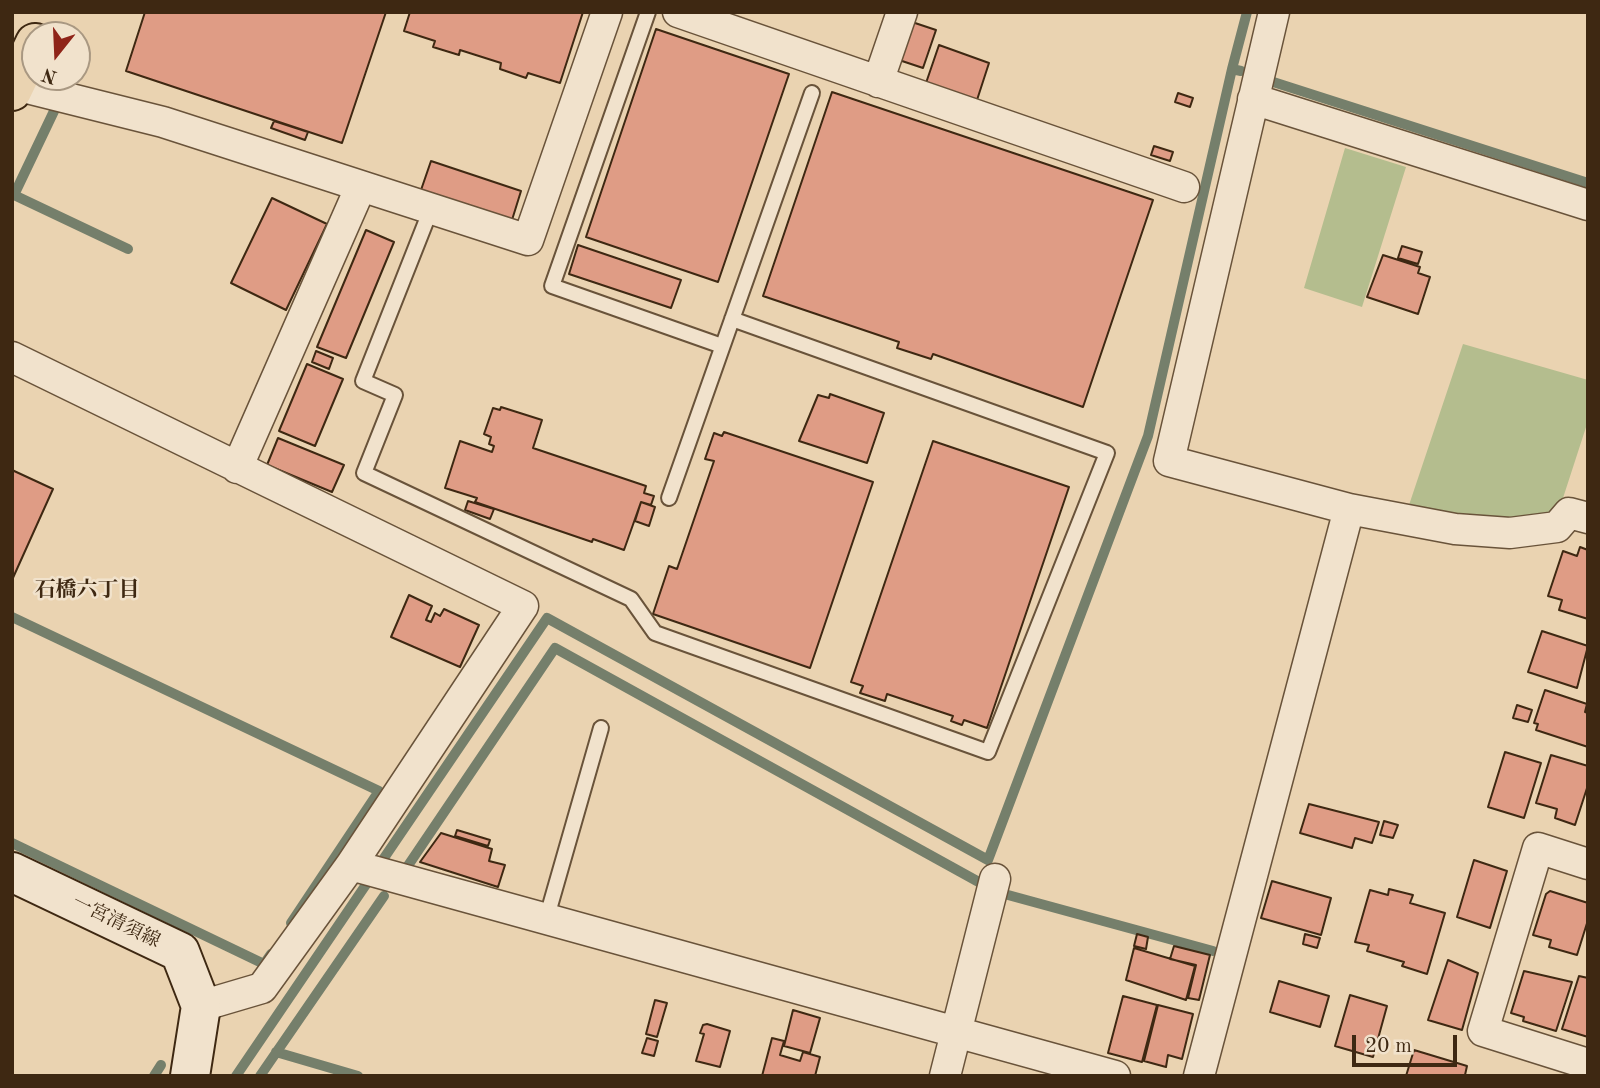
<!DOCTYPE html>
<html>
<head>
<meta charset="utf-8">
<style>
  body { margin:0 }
  #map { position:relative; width:1600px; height:1088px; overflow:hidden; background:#ead3b1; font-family:"Old Standard TT",serif }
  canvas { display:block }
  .frame { position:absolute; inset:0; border:14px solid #3e2812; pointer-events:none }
  .north { position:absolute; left:21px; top:21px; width:70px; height:70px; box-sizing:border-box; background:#f1e2cc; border:2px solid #a99882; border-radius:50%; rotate:198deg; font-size:19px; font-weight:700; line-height:28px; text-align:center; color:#3e2812 }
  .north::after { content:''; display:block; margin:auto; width:24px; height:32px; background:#8f2418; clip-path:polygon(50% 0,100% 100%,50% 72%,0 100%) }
  .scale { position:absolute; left:1352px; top:1035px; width:105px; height:32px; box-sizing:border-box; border:4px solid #3e2812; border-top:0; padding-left:9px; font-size:21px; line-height:24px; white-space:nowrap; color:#3e2812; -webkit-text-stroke:5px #f1e2cc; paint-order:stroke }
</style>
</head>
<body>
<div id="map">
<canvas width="1600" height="1088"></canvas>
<div class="frame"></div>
<div class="north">N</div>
<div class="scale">20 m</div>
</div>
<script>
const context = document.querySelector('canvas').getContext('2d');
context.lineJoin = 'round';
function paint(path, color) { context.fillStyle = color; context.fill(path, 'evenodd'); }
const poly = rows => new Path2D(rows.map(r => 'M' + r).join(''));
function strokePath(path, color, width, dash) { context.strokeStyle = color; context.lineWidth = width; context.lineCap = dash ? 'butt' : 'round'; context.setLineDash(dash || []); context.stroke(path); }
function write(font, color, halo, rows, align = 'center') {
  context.font = font + ' "Old Standard TT","Noto Serif JP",serif'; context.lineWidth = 5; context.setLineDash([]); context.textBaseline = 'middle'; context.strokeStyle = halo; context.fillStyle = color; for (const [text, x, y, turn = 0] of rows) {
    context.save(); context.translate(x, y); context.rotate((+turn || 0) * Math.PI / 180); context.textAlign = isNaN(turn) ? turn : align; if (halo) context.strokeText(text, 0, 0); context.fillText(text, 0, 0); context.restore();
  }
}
const green = poly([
  [1345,148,1406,167,1362,307,1304,288],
  [1463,344,1588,380,1588,421,1563,498,1549,520,1508,524,1407,511]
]);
const stream = poly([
  [1232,69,1247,12],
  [1267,80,1588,183],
  [55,109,14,195,128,249],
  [12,617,379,791,291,923],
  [12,843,264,964,271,954],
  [403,873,555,648,986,886],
  [1008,895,1213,951],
  [276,1052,358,1076],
  [154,1076,161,1065],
  [236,1076,547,618,988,860,1148,436,1232,69,1241,71],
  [260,1076,384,896]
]);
const building = poly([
  [145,12,386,12,342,143,126,71,145,12],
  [410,12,583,12,560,83,528,73,526,78,500,69,501,63,460,50,459,55,433,47,435,41,404,31,410,12],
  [912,22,936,30,923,68,899,60,912,22],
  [656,29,789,74,718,282,586,237,656,29],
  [939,45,989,63,977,100,926,83,939,45],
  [832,92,1153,200,1083,407,933,354,931,359,897,348,899,342,763,296,832,92],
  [1178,93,1193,98,1190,107,1175,102,1178,93],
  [274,121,308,132,305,140,271,128,274,121],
  [1154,146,1173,152,1170,161,1151,155,1154,146],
  [431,161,521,191,512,220,421,190,431,161],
  [272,198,327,224,286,310,231,283,272,198],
  [366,230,394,242,346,358,317,347,366,230],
  [578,245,681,280,671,308,569,274,578,245],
  [1402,246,1422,252,1418,264,1398,258,1402,246],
  [1383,255,1420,267,1418,273,1430,277,1418,314,1367,297,1383,255],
  [316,351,333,358,329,369,312,362,316,351],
  [307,364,343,379,315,446,279,431,307,364],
  [830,394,884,413,867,463,799,441,818,395,829,398,830,394],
  [501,407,542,420,533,448,646,486,644,493,654,496,651,505,641,502,624,550,593,539,592,542,475,502,477,498,445,488,460,441,492,452,494,446,489,444,491,437,484,434,493,408,500,410,501,407],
  [724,432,873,482,810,668,653,614,669,566,677,569,714,461,705,459,714,433,722,436,724,432],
  [278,438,344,465,332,492,267,465,278,438],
  [933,441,1069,487,987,728,964,720,962,725,951,721,953,716,887,694,885,701,860,693,863,686,851,682,933,441],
  [12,470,53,489,12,580,12,470],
  [468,501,494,509,490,519,465,510,468,501],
  [641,502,655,507,649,526,635,521,641,502],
  [1580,547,1588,550,1588,619,1559,610,1562,600,1548,596,1563,551,1577,556,1580,547],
  [409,595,432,606,426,620,431,622,435,613,440,616,444,609,479,625,460,667,391,637,409,595],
  [1542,631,1588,646,1577,688,1528,672,1542,631],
  [1545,690,1587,704,1585,712,1588,713,1588,747,1536,730,1538,724,1534,723,1545,690],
  [1517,705,1532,710,1528,722,1513,718,1517,705],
  [1505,752,1541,763,1524,818,1488,807,1505,752],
  [1551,755,1588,766,1588,785,1575,825,1555,818,1557,809,1536,803,1551,755],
  [1309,804,1379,822,1372,843,1355,838,1352,848,1300,833,1309,804],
  [1384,821,1398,825,1393,838,1380,835,1384,821],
  [457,830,490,840,488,846,455,836,457,830],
  [441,833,492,849,489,861,505,865,498,887,420,862,441,833],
  [1474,860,1507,871,1490,928,1457,917,1474,860],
  [1272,881,1331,898,1321,935,1261,918,1272,881],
  [1389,889,1413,895,1410,903,1445,913,1427,974,1402,966,1404,962,1367,951,1369,945,1355,942,1370,890,1388,895,1389,889],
  [1550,891,1588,903,1588,920,1577,955,1549,947,1551,940,1533,935,1546,894,1550,891],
  [1137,934,1148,937,1146,949,1134,946,1137,934],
  [1305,934,1320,938,1317,948,1303,944,1305,934],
  [1174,946,1210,955,1199,1000,1188,998,1196,965,1170,959,1174,946],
  [1134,948,1195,966,1186,1000,1126,980,1134,948],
  [1448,960,1478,973,1462,1030,1428,1020,1448,960],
  [1524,971,1572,982,1556,1031,1523,1021,1524,1017,1511,1013,1524,971],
  [1579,976,1588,978,1588,1037,1562,1029,1579,976],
  [1279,981,1329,996,1320,1027,1270,1012,1279,981],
  [1350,995,1387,1006,1373,1057,1335,1046,1350,995],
  [1123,996,1157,1005,1142,1062,1108,1053,1123,996],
  [655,1000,667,1003,657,1037,646,1034,655,1000],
  [1158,1005,1193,1014,1182,1059,1168,1055,1166,1067,1144,1061,1158,1005],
  [793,1010,820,1018,810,1053,784,1046,793,1010],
  [707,1024,730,1031,720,1067,696,1061,704,1034,700,1033,703,1025,707,1024],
  [647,1038,658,1041,654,1056,642,1053,647,1038],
  [772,1038,784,1041,780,1055,800,1061,803,1052,820,1057,815,1076,762,1076,772,1038],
  [1414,1050,1467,1066,1465,1075,1468,1076,1406,1076,1414,1050]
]);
const lane = poly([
  [648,12,552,286,722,346],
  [431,209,363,381,395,395,364,473,631,599,655,633,988,752,1107,453,732,319],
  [669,498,812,93],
  [546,920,601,728]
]);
const street = poly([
  [678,12,1184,187],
  [1274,12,1169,461,1349,509,1455,529,1510,533,1557,527,1569,513,1588,518],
  [878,82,902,12],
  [15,85,163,122,528,240,607,12],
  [1253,99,1588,205],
  [12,357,523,606,351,865,262,988,201,1006],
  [237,468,361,186],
  [1588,864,1538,848,1483,1031,1588,1064],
  [351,865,1115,1076],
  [945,1076,995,879],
  [1199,1076,1349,509]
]);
const secondary = poly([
  [12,872,180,952,201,1006,190,1076]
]);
const primary = poly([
  [12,91,35,43]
]);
const streetNames = [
  ["一宮清須線",116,922,26]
];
const neighbourhoodNames = [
  ["石橋六丁目",87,590]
];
paint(green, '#b4bd8e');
strokePath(stream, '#757f6b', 10);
paint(building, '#df9c85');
strokePath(building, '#3e2812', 2);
strokePath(lane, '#69533a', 18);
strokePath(street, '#69533a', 33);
strokePath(secondary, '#3e2812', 42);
strokePath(primary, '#3e2812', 42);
strokePath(lane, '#f1e2cc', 14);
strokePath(street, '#f1e2cc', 30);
strokePath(secondary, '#f1e2cc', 38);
strokePath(primary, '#ead3b1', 38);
write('19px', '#3e2812', '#f1e2cc', streetNames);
write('bold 21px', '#3e2812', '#f1e2cc', neighbourhoodNames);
</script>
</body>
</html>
